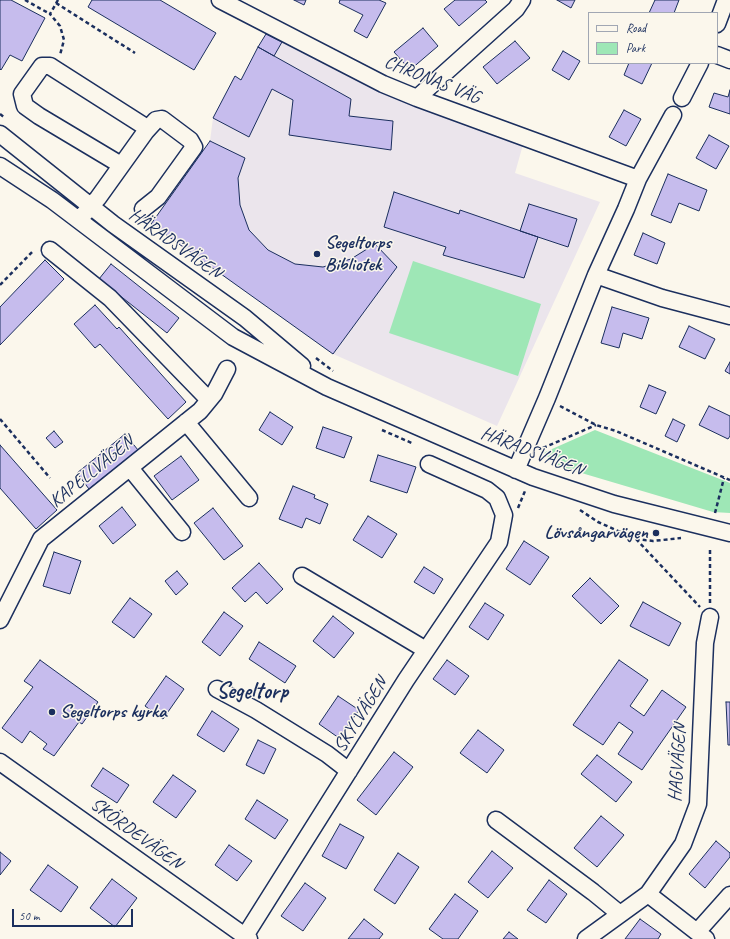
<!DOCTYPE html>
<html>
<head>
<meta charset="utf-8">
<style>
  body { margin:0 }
  #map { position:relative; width:730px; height:939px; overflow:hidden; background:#fbf7ec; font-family:Caveat,sans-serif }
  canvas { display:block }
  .legend { position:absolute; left:588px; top:12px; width:130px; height:52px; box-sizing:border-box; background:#fbf7ec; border:1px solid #a1a7b3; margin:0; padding:5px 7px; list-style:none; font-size:12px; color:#1b2f5e }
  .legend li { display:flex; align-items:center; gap:8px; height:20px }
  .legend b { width:20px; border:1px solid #a1a7b3 }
  .scale { position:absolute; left:12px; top:909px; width:121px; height:18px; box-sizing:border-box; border:2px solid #1b2f5e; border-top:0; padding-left:5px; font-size:12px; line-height:14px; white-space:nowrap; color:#1b2f5e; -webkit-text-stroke:3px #fbf7ec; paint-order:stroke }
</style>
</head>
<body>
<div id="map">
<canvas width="730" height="939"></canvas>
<ul class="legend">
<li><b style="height:5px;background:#fbf7ec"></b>Road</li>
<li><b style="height:11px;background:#9ee7b6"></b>Park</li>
</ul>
<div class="scale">50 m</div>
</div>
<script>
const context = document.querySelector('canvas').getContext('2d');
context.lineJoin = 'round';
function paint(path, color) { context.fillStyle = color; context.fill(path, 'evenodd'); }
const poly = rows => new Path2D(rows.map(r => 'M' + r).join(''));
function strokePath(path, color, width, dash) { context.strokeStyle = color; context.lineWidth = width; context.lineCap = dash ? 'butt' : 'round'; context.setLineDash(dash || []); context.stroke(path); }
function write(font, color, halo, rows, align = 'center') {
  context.font = font + ' Caveat,sans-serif'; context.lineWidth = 3; context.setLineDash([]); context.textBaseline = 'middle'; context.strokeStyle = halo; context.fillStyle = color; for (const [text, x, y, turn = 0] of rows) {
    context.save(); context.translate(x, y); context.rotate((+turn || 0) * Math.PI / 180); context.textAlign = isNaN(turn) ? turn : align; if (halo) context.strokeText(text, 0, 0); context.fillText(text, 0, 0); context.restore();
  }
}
const built = poly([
  [266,34,379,90,524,141,515,173,600,202,497,426,333,354,151,224,210,141,213,118,235,76,241,80]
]);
const green = poly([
  [413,261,541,304,518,376,389,333],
  [595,430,730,483,730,513,713,512,558,466,543,453]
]);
const building = poly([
  [0,0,11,0,45,18,22,61,10,55,1,70,0,69,0,0],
  [92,0,160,0,216,33,194,70,88,7,92,0],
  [294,0,306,0,304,5,294,0],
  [340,0,379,0,386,3,367,38,354,31,363,15,339,3,340,0],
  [455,0,485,0,487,2,459,26,444,9,455,0],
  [557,0,575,0,571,8,557,0],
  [655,0,679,0,674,13,649,13,655,0],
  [423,28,438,46,410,70,394,52,423,28],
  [266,34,282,42,274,56,258,47,266,34],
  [515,41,530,58,497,84,483,67,515,41],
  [258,47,351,99,349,116,393,121,391,150,289,135,293,100,272,89,249,137,213,118,235,76,241,80,258,47],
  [563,51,580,61,569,80,552,70,563,51],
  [629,63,652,63,642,84,624,75,629,63],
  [730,90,730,114,709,107,714,93,728,97,730,90],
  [624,110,641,119,626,146,609,137,624,110],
  [709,135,729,146,716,169,696,158,709,135],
  [210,141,245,158,238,178,240,205,249,230,268,250,295,264,323,267,351,259,375,244,397,267,333,354,151,224,210,141],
  [668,174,707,190,699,211,679,203,671,223,651,215,668,174],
  [394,192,459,214,460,210,538,237,524,278,443,255,446,247,384,227,394,192],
  [529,204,577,219,568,247,520,231,529,204],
  [643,233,665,243,657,264,634,255,643,233],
  [45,260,64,279,0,345,0,307,45,260],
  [111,264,179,318,167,333,99,279,111,264],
  [95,305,117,329,119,327,186,402,168,419,100,344,95,348,74,324,95,305],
  [612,307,649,318,642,339,623,333,619,348,601,343,612,307],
  [689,326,715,339,705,359,679,347,689,326],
  [730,362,730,374,725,371,730,362],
  [649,385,666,392,656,414,640,407,649,385],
  [709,406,730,416,730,436,728,439,699,425,709,406],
  [270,412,293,427,282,445,259,430,270,412],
  [673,419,685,425,677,442,665,436,673,419],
  [323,427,352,437,344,458,316,448,323,427],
  [54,431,63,442,55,448,46,438,54,431],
  [125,434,138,450,89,489,77,473,125,434],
  [0,445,57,510,36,529,0,488,0,445],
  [378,455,416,467,407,493,370,481,378,455],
  [181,456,199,480,172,500,154,476,181,456],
  [293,486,315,495,314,498,328,504,320,524,306,518,302,528,279,519,293,486],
  [122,507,136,525,113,544,99,526,122,507],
  [213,508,243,546,224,560,194,523,213,508],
  [368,516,397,534,382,558,353,540,368,516],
  [524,541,549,557,530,585,506,569,524,541],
  [54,552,81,561,70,594,43,586,54,552],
  [259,563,283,589,267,604,256,592,245,602,232,588,259,563],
  [424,567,443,579,434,594,414,582,424,567],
  [177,571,188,584,176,595,165,581,177,571],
  [590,578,619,606,601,624,572,596,590,578],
  [130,598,152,614,134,638,112,622,130,598],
  [643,602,681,623,669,646,630,626,643,602],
  [485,603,504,615,488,640,469,627,485,603],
  [224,612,243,626,220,656,202,642,224,612],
  [333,616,354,633,334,658,313,641,333,616],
  [259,642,296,666,285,683,249,659,259,642],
  [40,660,98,702,82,724,79,722,54,756,43,749,47,744,30,731,22,743,2,728,33,687,24,681,40,660],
  [447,660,469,676,455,695,433,679,447,660],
  [619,660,648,680,630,706,644,716,662,690,686,707,642,770,618,754,633,732,619,722,603,745,573,725,619,660],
  [166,676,184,689,163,719,145,706,166,676],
  [338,696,359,710,339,738,319,724,338,696],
  [726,702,730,702,730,745,728,745,726,702],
  [212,711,239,729,224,752,197,735,212,711],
  [478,730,504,750,487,773,460,753,478,730],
  [258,740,276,749,264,774,246,765,258,740],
  [394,752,413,767,376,815,357,800,394,752],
  [597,755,632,782,616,802,581,774,597,755],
  [103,768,129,785,117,803,91,786,103,768],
  [173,775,196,791,176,818,153,802,173,775],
  [257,800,288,820,275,839,245,819,257,800],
  [601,816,624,835,597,867,574,848,601,816],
  [340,824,364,837,346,869,322,856,340,824],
  [716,841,730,853,730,857,705,888,689,874,716,841],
  [229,845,252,861,237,881,215,865,229,845],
  [492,851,513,868,488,898,468,882,492,851],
  [0,852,11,861,0,875,0,852],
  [398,853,419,867,395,904,374,890,398,853],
  [48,865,78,887,61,912,30,890,48,865],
  [112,879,137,898,115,927,90,908,112,879],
  [549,880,567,894,546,923,527,910,549,880],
  [305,883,326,898,303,931,281,916,305,883],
  [455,894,478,911,458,939,443,939,429,929,455,894],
  [364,919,383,934,379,939,348,939,364,919],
  [640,919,661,934,658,939,625,939,640,919],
  [509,932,518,939,503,939,509,932]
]);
const path = poly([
  [25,0,50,14],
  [58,0,50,14,60,26,64,40,60,55],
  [56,3,135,53],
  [0,114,5,118],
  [0,285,34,250],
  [316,358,333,371],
  [560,406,596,425,616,431,730,480],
  [0,419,50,478],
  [382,430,414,444],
  [543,448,596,425],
  [518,508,525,491],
  [580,510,598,522,636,539,653,541,681,538],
  [715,513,724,478],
  [636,539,700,607],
  [710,603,710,547]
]);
const minor = poly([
  [220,0,383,84,417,98,638,179,626,209,596,275,547,398,516,470],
  [717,24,726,0],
  [717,55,730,60],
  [417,98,516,9,522,0],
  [682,98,700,63],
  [0,134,113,224,245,318,302,366],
  [121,165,39,116,25,106,22,94,42,66,50,66,53,68,144,126,146,131],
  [0,166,52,200,233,337,327,387,533,477,614,504,730,533],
  [638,179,673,115],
  [84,214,98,198,146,131,156,120,162,119,190,140,194,147,158,197,143,209],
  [50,250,110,298,209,400],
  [596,275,662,298,730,316],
  [186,422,249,498],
  [130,468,182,532],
  [302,576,426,650],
  [0,620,41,539,200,411,214,394,227,369],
  [217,689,256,710,327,754,349,771],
  [0,762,249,939],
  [496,820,593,892,620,914],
  [648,894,706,939],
  [697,932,730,895],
  [245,936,406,680,499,542,504,515,497,498,487,490,429,464],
  [586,939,648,894,683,844,698,804,705,643,710,617]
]);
const markers = [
  [317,254,4,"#1b2f5e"],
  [656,533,4,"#1b2f5e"],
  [52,712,4,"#1b2f5e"]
];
const streetNames = [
  ["CHRONAS VÄG",432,80,22],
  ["HÄRADSVÄGEN",175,244,35],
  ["HÄRADSVÄGEN",532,452,21],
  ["KAPELLVÄGEN",92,472,-39],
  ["SKYLVÄGEN",361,715,-58],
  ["HAGVÄGEN",678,763,-86],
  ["SKÖRDEVÄGEN",136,834,36]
];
const poiNames = [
  ["Segeltorps",325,243],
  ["Bibliotek",325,265],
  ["Lövsångarvägen",648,533,"right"],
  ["Segeltorps kyrka",60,712]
];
const districtNames = [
  ["Segeltorp",252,692]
];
paint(built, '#ebe5ec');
paint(green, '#9ee7b6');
paint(building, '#c6bced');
strokePath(building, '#1b2f5e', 1);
strokePath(minor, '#1b2f5e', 19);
strokePath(path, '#1b2f5e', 2.5, [4, 3]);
strokePath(minor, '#fbf7ec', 16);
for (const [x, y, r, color] of markers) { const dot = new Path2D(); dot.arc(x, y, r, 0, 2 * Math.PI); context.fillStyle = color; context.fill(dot); strokePath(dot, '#fbf7ec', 1.5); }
write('19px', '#1b2f5e', '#fbf7ec', streetNames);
write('bold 19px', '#1b2f5e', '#fbf7ec', poiNames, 'left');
write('bold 23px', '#1b2f5e', '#fbf7ec', districtNames);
</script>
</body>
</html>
